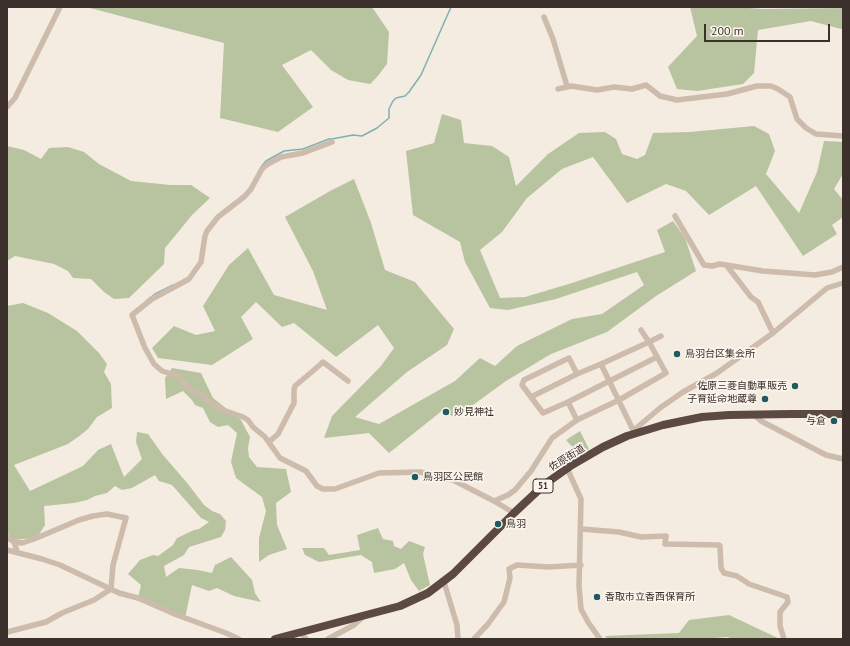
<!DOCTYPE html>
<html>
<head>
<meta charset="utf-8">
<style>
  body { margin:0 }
  #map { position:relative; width:850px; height:646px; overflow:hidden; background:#f4ebe1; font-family:"PT Sans",sans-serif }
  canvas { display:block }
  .frame { position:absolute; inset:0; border:8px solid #3b302b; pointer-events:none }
  .scale { position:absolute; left:704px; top:24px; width:126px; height:18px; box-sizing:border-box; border:2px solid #3b302b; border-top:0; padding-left:5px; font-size:12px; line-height:14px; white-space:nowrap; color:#3b302b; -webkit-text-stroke:3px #fbf5ee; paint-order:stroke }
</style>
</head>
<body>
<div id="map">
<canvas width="850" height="646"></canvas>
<div class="frame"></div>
<div class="scale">200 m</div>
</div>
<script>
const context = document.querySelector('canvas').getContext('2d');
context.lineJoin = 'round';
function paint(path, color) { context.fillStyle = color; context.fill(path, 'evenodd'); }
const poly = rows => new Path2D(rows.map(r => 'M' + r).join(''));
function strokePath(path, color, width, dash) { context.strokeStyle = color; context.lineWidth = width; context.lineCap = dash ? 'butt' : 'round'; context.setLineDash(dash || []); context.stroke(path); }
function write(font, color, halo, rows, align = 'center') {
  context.font = font + ' "PT Sans","Noto Sans JP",sans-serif'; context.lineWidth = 3.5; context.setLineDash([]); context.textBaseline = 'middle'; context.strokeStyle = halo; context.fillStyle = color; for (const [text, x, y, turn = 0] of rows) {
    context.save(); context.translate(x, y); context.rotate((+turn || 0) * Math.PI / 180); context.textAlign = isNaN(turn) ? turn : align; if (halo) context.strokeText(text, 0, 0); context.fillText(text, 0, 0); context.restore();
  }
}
const green = poly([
  [86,7,372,7,389,32,387,64,377,77,370,84,348,80,331,70,311,50,282,65,313,107,278,132,220,118,224,43],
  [690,7,734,7,763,9,843,8,843,28,841,29,811,21,758,30,754,73,743,84,697,91,677,89,668,67,697,36],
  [442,114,461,120,464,143,492,146,509,157,516,186,548,154,579,133,605,132,616,139,622,154,637,159,645,155,653,133,690,132,754,126,769,134,775,151,766,174,799,213,817,172,824,141,843,142,843,174,834,189,843,200,843,217,832,225,837,234,803,256,756,186,709,215,686,191,666,184,627,203,593,157,562,169,527,198,502,232,480,250,500,298,525,297,572,283,665,252,657,230,673,221,685,238,696,271,656,296,607,332,551,354,506,381,455,418,443,410,389,453,369,433,324,438,332,416,381,366,394,348,378,325,336,357,294,323,282,327,256,302,241,317,253,339,212,365,158,358,152,348,174,326,196,335,215,331,203,306,229,265,248,248,274,295,327,310,313,271,285,217,330,191,354,179,371,223,385,270,415,282,454,329,447,345,407,372,355,417,379,424,455,381,480,358,495,366,517,346,572,319,602,314,644,285,637,272,556,299,508,310,490,308,465,262,460,242,413,215,406,151,434,143],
  [7,146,24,150,41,159,49,148,68,147,84,152,99,164,131,181,170,185,191,185,210,198,192,215,165,248,164,264,129,298,114,299,104,292,91,279,73,278,68,271,54,264,15,256,7,261],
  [23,303,48,313,77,331,99,353,107,364,104,372,111,384,112,408,97,417,88,429,78,437,68,444,14,465,30,491,83,466,98,450,111,444,124,477,142,459,136,442,137,432,148,434,163,455,188,484,204,505,212,511,220,514,226,521,225,530,221,537,189,547,184,555,164,566,166,577,179,568,198,570,212,573,215,565,231,557,252,580,255,593,261,602,234,596,217,588,209,591,192,585,185,618,138,598,141,585,128,574,140,560,153,555,158,556,173,545,177,538,194,530,199,529,209,522,201,518,172,485,159,481,155,475,132,488,122,490,115,486,107,493,95,496,87,500,74,503,44,506,45,525,38,536,31,538,14,540,7,533,7,306],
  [172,368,201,373,213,398,241,420,250,437,248,448,249,457,257,467,286,469,291,492,276,503,277,525,287,549,269,555,259,562,259,538,266,511,262,497,236,478,231,462,237,433,228,425,218,427,210,422,203,408,195,405,192,400,183,391,166,399,165,378],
  [580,431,589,449,579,454,566,440],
  [378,528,383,539,393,541,394,546,401,549,409,541,425,547,423,554,430,585,419,591,411,580,404,563,395,569,374,573,372,562,361,555,319,562,305,555,302,548,324,548,329,555,360,550,357,535],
  [729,615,780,639,731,639,728,637,700,639,608,639,605,636,679,633,689,620]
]);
const stream = poly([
  [261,167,266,161,284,151,303,149,329,139,332,139,353,135,362,136,377,128,389,118,389,109,393,101,396,98,405,96,409,92,421,75,451,7],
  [147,300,155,294,173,285]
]);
const minor = poly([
  [544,17,553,39,567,86],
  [558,89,571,86,597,90,614,87,632,89,646,85,660,96,677,100,727,94,757,86,771,86,778,89,790,97,797,119,806,128,816,134,843,136],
  [7,107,15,98,60,7],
  [332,142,303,153,281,157,268,164,262,169,251,189,245,196,218,217,207,231,205,236,201,262,189,279,152,299,132,315,145,348,154,364,162,371,178,376,191,390,202,395,212,404,223,410,243,417,248,420,253,427,265,437,280,458,306,471,317,486,323,489,335,489,379,473,420,472,453,480,494,501,514,513],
  [675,216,704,265,712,266,720,264,763,271,815,275,832,272,843,267],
  [727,266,751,297,758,302,773,333],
  [641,330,649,342,666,373,619,400,577,420,568,402,543,413,531,397,577,374,601,364,649,342,661,336],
  [601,364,634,432],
  [531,397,522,385,524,380,569,358,577,374],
  [568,402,657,357],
  [754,415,761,421,826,455,843,459],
  [634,430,660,408,683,392,717,373,773,333,827,288,843,283],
  [269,442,278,434,294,403,294,390,295,386,321,364,323,362,348,381],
  [567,468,581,499,579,586,581,609,588,622,600,639],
  [494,501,508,495,515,490,531,471,552,438,577,420],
  [581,529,619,532,641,537,666,536,665,544,719,545,720,546,721,568,724,573,737,576,749,584,787,597,788,602,780,612,780,626,784,639],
  [7,537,14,542,17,551],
  [14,542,22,543,34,539,79,520,93,516,107,514,126,518,113,565,111,589],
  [7,550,42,559,60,565,119,593,138,598,177,615,226,633,239,639],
  [444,582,457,625,458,639],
  [7,632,46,622,62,613,94,600,111,589],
  [301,633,306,639],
  [328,639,354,625,363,617],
  [474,639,488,624,504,602,510,578,509,569,517,565,549,567,581,565]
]);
const highway = poly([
  [275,639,400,606,428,593,453,574,514,513,545,484,572,465,603,447,627,436,663,425,702,417,729,415,791,414,843,414]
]);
const markers = [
  [677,354,4,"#1f5a5e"],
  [795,386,4,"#1f5a5e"],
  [765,399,4,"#1f5a5e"],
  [446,412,4,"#1f5a5e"],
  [834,421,4,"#1f5a5e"],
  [415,477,4,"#1f5a5e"],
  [498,524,4,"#1f5a5e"],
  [597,597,4,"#1f5a5e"]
];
const shields = [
  [543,486,20]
];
const shieldNames = [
  ["51",543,486]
];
const poiNames = [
  ["鳥羽台区集会所",685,354],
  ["佐原三菱自動車販売",787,386,"right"],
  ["子育延命地蔵尊",757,399,"right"],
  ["妙見神社",454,412],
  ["与倉",826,421,"right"],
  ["鳥羽区公民館",423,477],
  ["鳥羽",506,524],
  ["香取市立香西保育所",605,597]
];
const streetNames = [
  ["佐原街道",567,458,-32]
];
paint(green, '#b8c4a0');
strokePath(stream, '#7fb0b2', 1.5);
strokePath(minor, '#cdbbac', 5.5);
strokePath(highway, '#5c4a42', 8);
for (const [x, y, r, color] of markers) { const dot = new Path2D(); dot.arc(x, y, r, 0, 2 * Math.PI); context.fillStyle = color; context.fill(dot); strokePath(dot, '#fbf5ee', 1.5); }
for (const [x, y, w] of shields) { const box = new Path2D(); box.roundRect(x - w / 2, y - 7, w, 14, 3); context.fillStyle = '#fbf5ee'; context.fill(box); strokePath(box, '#3b302b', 1); }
write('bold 9px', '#3b302b', null, shieldNames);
write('10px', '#3b302b', '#fbf5ee', poiNames, 'left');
write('10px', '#3b302b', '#fbf5ee', streetNames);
</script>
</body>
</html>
